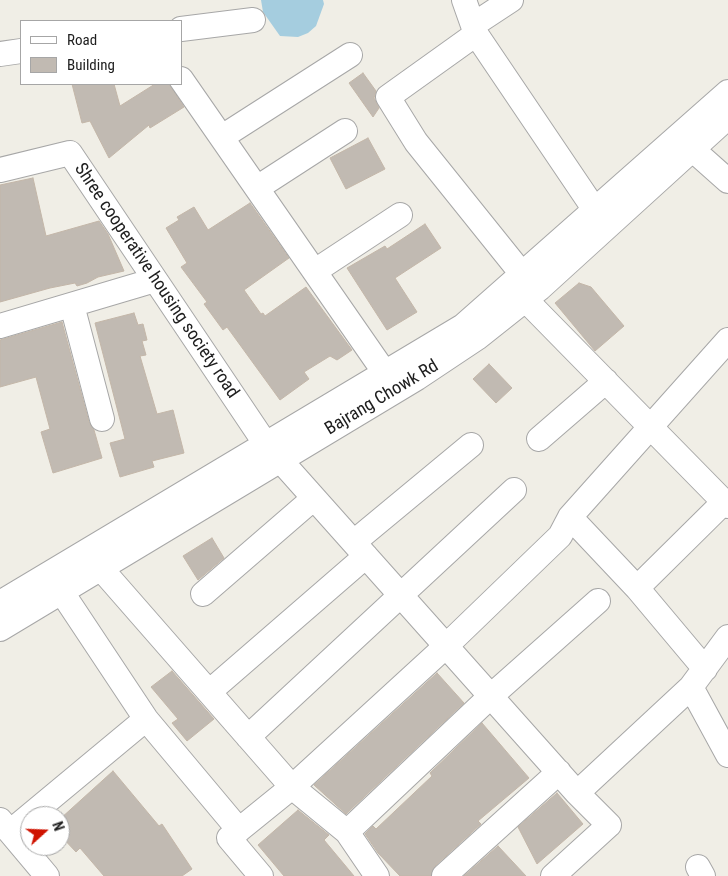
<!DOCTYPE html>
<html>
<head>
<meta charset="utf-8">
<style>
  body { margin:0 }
  #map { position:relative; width:728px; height:876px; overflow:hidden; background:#f0eee6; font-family:"Roboto Condensed",sans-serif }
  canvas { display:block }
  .legend { position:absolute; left:20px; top:20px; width:162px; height:65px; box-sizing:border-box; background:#fff; border:1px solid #a6a6a6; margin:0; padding:6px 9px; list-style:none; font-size:15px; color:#202020 }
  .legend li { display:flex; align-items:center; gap:10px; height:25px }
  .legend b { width:25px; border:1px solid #a6a6a6 }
  .north { position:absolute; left:20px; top:806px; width:50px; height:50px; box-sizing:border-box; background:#fff; border:1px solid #a6a6a6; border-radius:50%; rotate:70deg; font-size:14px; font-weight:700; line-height:20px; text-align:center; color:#202020 }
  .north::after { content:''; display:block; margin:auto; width:18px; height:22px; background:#cf1300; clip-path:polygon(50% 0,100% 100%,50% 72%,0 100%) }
</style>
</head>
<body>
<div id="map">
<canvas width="728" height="876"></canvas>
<ul class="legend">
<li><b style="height:6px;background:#fff"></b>Road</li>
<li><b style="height:14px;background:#c1bab2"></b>Building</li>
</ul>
<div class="north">N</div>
</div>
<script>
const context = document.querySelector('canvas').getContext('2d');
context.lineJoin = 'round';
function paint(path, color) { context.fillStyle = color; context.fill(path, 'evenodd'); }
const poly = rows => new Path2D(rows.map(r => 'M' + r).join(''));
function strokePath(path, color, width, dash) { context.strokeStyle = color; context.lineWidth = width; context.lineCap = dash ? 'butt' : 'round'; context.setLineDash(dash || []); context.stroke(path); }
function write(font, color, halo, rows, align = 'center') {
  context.font = font + ' "Roboto Condensed",sans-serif'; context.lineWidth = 4; context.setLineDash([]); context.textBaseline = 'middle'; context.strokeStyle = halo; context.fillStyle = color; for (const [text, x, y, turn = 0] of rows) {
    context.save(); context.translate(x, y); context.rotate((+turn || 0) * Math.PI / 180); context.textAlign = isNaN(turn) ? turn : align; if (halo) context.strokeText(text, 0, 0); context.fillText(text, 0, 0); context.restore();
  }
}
const water = poly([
  [261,0,323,0,324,4,316,26,308,33,298,37,280,36,263,12]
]);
const building = poly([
  [363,73,376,91,374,98,379,108,373,117,349,83,363,73],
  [72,84,114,84,120,106,155,84,169,84,184,107,150,128,149,125,109,158,90,121,82,123,72,84],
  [368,138,385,169,346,189,330,158,368,138],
  [33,178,46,236,99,221,108,234,124,271,98,277,87,283,77,286,75,283,50,288,0,302,0,185,33,178],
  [250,203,289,258,244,290,261,314,263,313,265,316,306,287,352,350,337,360,330,356,304,372,309,379,280,400,227,327,223,330,204,304,207,302,181,267,187,263,166,228,179,220,177,217,194,207,208,230,250,203],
  [425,224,441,248,395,278,417,312,387,330,347,268,385,246,387,249,425,224],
  [579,283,591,287,624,326,595,351,555,303,579,283],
  [134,313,138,325,143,324,147,340,142,341,146,355,140,356,157,414,173,410,184,453,152,461,154,467,120,477,110,443,125,439,95,323,134,313],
  [62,322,89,422,94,430,102,458,53,473,41,432,50,429,36,377,0,387,0,340,62,322],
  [489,364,512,388,496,403,473,379,489,364],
  [212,538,224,558,198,580,183,556,212,538],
  [172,671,214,719,187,741,172,723,178,719,151,687,172,671],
  [437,673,464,703,346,814,314,785,437,673],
  [482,723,529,778,478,821,481,824,435,866,431,876,400,876,378,853,365,834,373,826,376,829,432,776,430,773,482,723],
  [113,771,159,826,162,824,192,869,182,876,104,876,80,848,76,852,60,835,60,819,113,771],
  [557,793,583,824,537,864,518,827,557,793],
  [298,810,329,835,324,840,354,876,284,876,258,845,298,810],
  [498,846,526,876,464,876,498,846]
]);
const minor = poly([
  [464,0,476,34,603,222],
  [473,25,511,0],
  [181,29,253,20],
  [476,34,388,97,416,142,522,274],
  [0,54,21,51],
  [181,79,394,386],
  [222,137,350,55],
  [692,149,728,181],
  [0,170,70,153,265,443,577,793,609,825,553,876],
  [257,188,345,131],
  [315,271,400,215],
  [515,289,728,506],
  [72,305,102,419],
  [0,326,155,280],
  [539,439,606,381],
  [570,517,637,588,705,669],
  [354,542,471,445],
  [90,556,292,787,347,832,377,876],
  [637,588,724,502],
  [61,591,146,719,239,830],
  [203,594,314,498],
  [0,603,463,326,728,92],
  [0,629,417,378,477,338,540,288,728,117],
  [728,637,691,687,728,755],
  [209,692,366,556],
  [248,737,514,490],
  [577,793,691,687],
  [0,820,47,876],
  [10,832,146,719],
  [347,832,491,696,598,601],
  [698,867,703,876],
  [261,876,229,838,292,787,446,646,560,536,570,517,728,340],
  [444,876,559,772]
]);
const streetNames = [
  ["Shree cooperative housing society road",156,281,56],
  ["Bajrang Chowk Rd",382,398,-31]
];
paint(water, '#a5cddf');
paint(building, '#c1bab2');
strokePath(building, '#c3b6a8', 1);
strokePath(minor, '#a7a7a7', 26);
strokePath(minor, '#fff', 24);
write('18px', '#202020', '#fff', streetNames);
</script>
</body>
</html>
